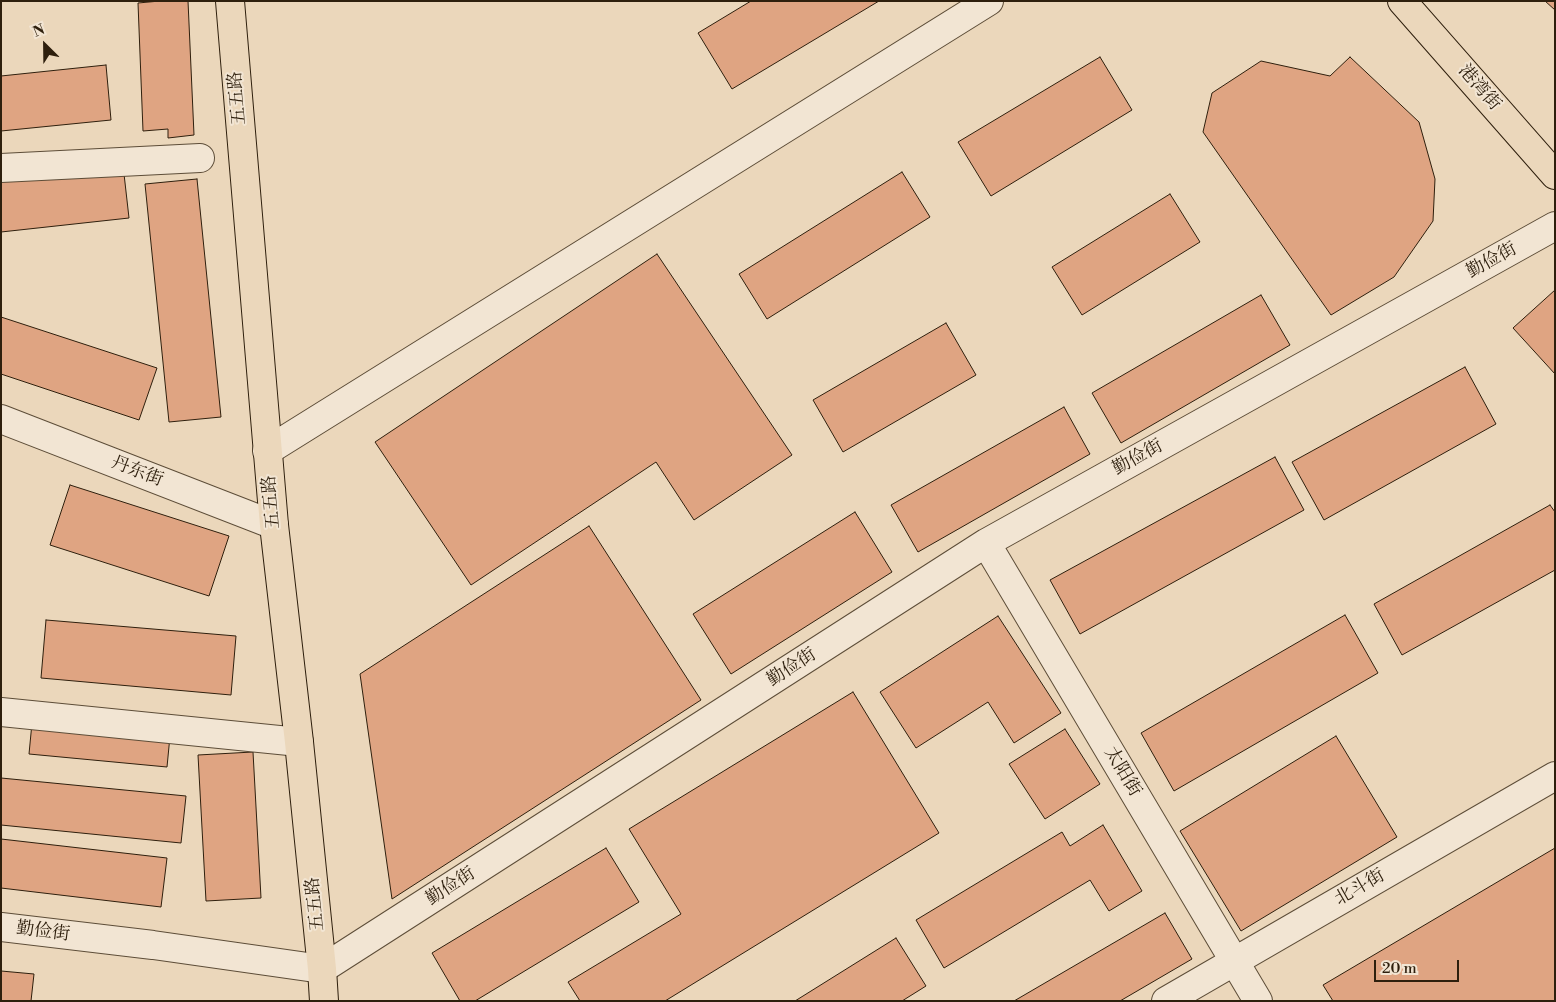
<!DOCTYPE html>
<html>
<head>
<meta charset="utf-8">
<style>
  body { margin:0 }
  #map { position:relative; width:1556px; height:1002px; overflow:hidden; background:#ebd7bb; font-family:"Libre Bodoni",serif }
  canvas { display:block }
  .frame { position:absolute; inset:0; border:2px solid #2e1f0d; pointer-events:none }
  .north { position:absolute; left:20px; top:20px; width:50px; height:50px; -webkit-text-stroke:4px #f2e5d3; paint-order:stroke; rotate:337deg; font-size:14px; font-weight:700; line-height:20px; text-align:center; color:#2e1f0d }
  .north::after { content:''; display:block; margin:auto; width:18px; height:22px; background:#2e1f0d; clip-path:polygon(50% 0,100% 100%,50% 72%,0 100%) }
  .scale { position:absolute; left:1374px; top:960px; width:85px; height:22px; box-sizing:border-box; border:2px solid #2e1f0d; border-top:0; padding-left:6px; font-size:15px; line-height:18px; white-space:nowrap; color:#2e1f0d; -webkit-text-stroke:4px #f2e5d3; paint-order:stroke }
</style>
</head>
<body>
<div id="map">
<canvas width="1556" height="1002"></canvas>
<div class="frame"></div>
<div class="north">N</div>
<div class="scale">20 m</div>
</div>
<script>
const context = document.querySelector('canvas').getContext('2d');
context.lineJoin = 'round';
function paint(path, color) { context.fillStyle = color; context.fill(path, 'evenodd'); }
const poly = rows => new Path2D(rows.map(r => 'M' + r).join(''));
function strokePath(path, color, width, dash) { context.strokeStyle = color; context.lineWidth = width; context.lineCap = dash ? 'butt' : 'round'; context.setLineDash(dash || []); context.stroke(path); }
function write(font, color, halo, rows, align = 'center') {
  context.font = font + ' "Libre Bodoni","Noto Serif SC",serif'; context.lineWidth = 4; context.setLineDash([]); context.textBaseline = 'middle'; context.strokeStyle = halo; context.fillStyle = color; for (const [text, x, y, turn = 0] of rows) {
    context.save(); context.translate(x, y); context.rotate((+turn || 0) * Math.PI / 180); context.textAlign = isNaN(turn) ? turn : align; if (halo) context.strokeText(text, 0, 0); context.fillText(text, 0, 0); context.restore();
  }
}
const building = poly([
  [160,1,188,1,194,135,168,138,168,129,143,131,138,3,160,1],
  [751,1,879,1,732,89,698,33,751,1],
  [1545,1,1555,1,1555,10,1545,1],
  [1100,57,1132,110,991,196,958,142,1100,57],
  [1350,57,1419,122,1435,179,1433,221,1394,277,1331,315,1203,132,1212,93,1261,61,1330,76,1350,57],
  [106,65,111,120,1,131,1,76,106,65],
  [123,165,129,218,1,232,1,178,123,165],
  [902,172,930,217,767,319,739,274,902,172],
  [197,179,221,417,169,422,145,184,197,179],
  [1170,194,1200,242,1082,315,1052,267,1170,194],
  [657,254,792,455,694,520,656,462,471,585,375,442,657,254],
  [1555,290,1555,374,1513,328,1555,290],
  [1261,295,1290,345,1121,443,1092,393,1261,295],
  [1,317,157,368,139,420,1,374,1,317],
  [946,323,976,375,843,452,813,400,946,323],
  [1465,367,1496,424,1324,520,1292,462,1465,367],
  [1064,407,1090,454,918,552,891,505,1064,407],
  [1275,457,1304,510,1080,634,1050,580,1275,457],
  [70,485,229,536,209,596,50,545,70,485],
  [1550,505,1555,512,1555,570,1402,655,1374,604,1550,505],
  [855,512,892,572,731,674,693,614,855,512],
  [589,526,701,700,392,899,360,674,589,526],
  [1345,615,1378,673,1174,791,1141,733,1345,615],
  [998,616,1061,713,1014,743,988,702,916,748,880,692,998,616],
  [46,620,236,636,231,695,41,678,46,620],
  [853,692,939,833,665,1001,580,1001,568,982,681,914,629,829,853,692],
  [32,723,170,736,167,767,29,754,32,723],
  [1065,729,1100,784,1045,819,1009,764,1065,729],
  [1336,736,1397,837,1241,931,1180,831,1336,736],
  [253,752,261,898,206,901,198,755,253,752],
  [1,778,186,796,181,843,1,825,1,778],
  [1103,825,1142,891,1109,911,1090,880,944,968,916,920,1062,832,1070,846,1103,825],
  [1,839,167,858,161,907,1,888,1,839],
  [606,848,639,902,475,1001,460,1001,432,953,606,848],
  [1555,848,1555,1001,1333,1001,1323,985,1555,848],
  [1165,913,1192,959,1120,1001,1014,1001,1165,913],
  [896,938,926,986,902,1001,795,1001,896,938],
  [1,971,34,974,31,1001,1,1001,1,971]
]);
const minor = poly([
  [1,168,200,158],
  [1,419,274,525],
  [267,451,989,1],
  [986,543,1258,1001],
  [1,712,299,742],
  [1,927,153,945,322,969,986,543,1555,226],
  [1166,1001,1555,776]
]);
const major = poly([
  [230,1,274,525,299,742,322,969,324,1001],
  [1402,1,1555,175]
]);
const streetNames = [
  ["港湾街",1479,88,49],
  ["五五路",238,98,-95],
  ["勤俭街",1492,261,-29],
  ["勤俭街",1138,458,-29],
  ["丹东街",137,472,21],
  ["五五路",272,502,-95],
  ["勤俭街",792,668,-33],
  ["太阳街",1122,772,59],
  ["勤俭街",451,887,-33],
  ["北斗街",1360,888,-30],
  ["五五路",316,904,-96],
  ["勤俭街",43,932,7]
];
paint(building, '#dfa482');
strokePath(building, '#2e1f0d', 1);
strokePath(minor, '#5d4d38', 30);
strokePath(major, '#2e1f0d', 30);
strokePath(minor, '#f2e5d3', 28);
strokePath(major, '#ebd7bb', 28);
write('18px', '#2e1f0d', '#f2e5d3', streetNames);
</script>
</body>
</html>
